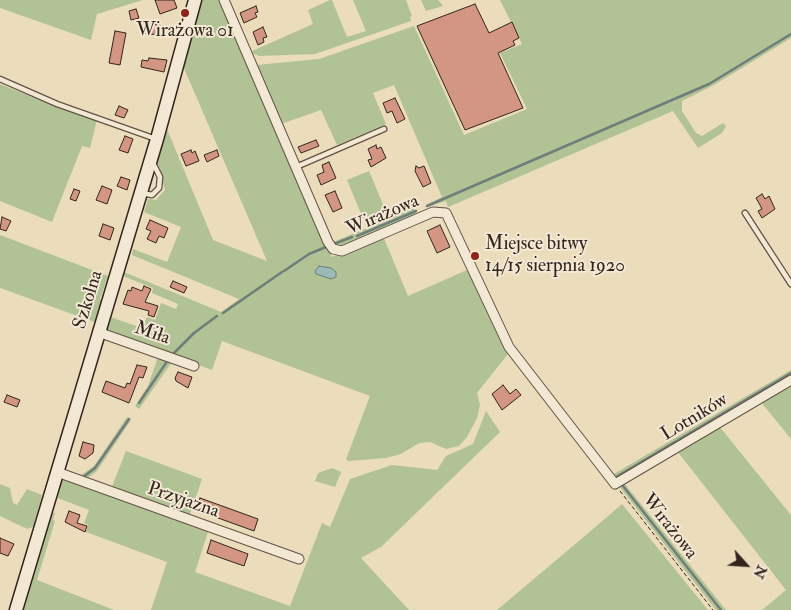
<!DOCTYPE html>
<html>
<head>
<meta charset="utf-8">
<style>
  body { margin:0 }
  #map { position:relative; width:791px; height:610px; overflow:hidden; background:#ebdcbc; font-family:"IM FELL Double Pica",serif }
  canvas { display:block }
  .north { position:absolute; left:721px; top:540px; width:50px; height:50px; -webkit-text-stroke:4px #f2e8d3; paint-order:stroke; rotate:116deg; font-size:14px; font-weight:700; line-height:20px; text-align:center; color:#33241e }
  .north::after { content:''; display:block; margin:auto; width:18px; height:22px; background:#33241e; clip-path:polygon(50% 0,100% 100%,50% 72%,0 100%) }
</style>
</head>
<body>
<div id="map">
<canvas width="791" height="610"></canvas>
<div class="north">N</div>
</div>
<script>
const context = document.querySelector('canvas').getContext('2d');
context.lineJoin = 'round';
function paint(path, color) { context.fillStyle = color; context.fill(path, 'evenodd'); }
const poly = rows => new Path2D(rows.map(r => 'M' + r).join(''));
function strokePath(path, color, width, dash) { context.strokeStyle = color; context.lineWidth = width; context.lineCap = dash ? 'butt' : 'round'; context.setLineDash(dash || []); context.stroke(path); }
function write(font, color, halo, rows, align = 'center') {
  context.font = font + ' "IM FELL Double Pica",serif'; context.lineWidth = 4; context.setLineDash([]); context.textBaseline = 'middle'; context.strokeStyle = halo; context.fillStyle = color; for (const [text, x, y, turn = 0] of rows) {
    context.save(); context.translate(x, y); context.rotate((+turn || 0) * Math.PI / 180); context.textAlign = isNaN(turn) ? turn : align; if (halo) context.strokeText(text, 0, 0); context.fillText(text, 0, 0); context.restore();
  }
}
const green = poly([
  [0,0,143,0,97,14,91,40,0,8],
  [201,0,221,0,332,257,383,236,408,296,469,269,508,354,477,393,480,405,477,418,467,437,459,446,446,449,430,442,419,443,401,454,386,458,348,461,346,459,370,396,222,341,212,370,109,332,107,329,110,317,142,328,147,317,155,320,161,303,176,309,178,304,152,293,153,288,123,276,124,272,221,312,239,299,132,255,133,249,167,262,181,227,144,212,148,199,156,200,165,190,157,161,167,129,213,240,267,261,183,66],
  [330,0,332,0,347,37,366,31,353,0,406,0,412,16,410,17,411,21,315,54,259,56,250,52,313,24,308,10],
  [421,0,438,0,443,6,426,11],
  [500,0,791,0,791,38,714,85,682,101,682,111,696,133,702,136,723,123,726,126,722,133,698,148,673,111,448,207,446,201,427,207,428,204,442,197,394,85,373,93,386,124,337,145,321,110,281,124,257,68,257,65,319,59,414,26,464,135,527,109,500,53,522,44],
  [0,84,59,108,97,120,90,148,82,146,52,222,0,201],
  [369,171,389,219,413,208,418,215,336,248,333,242,367,228,347,180],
  [0,235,108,276,100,299,104,302,97,323,0,288],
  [158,357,172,362,139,409,135,406,148,386],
  [791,370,791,377,619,478,612,475],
  [791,383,791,439,761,402],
  [486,411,500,432,381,547,361,558,409,610,151,610,167,562,86,532,88,525,84,523,89,510,55,497,61,476,208,532,195,572,290,606,322,523,330,527,350,479,392,465,437,470,446,456,473,444],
  [127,417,131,420,97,471,85,480,78,477,94,466],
  [719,426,791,515,791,610,762,610,786,590,677,451],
  [126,451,202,479,189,517,111,489],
  [332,468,341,472,335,487,315,481,318,473],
  [624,483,726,610,716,610,619,486],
  [0,484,10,488,13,503,17,505,27,489,42,495,33,527,27,529,0,516],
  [622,504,708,610,497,610,586,535],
  [51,512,55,513,53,520,55,521,37,580,114,610,22,610]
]);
const water = poly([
  [319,266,331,268,336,272,336,277,331,279,316,274,315,271,319,266]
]);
const stream = poly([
  [427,206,709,84,791,34],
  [357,236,416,211],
  [334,244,352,237],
  [284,271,309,254,326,247],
  [223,313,282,272],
  [173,354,194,333,217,316],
  [139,403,168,360],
  [616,477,791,373],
  [82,478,95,468,129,419],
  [623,486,721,610]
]);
const building = poly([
  [155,0,174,0,177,8,160,14,155,0],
  [475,4,489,33,512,22,519,38,513,41,515,45,498,53,523,108,465,130,417,26,475,4],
  [256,6,258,12,255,13,257,17,244,23,240,13,256,6],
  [136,9,139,18,131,20,129,11,136,9],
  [142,23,160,25,159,35,141,33,142,23],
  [263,27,267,37,263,38,264,42,258,45,253,32,263,27],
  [115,31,126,33,120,65,109,63,115,31],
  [149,58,167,60,164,72,141,67,142,60,148,61,149,58],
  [395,98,405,119,397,123,392,111,387,113,383,103,395,98],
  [119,106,128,110,124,118,115,115,119,106],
  [125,136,133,139,128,153,119,150,125,136],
  [316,140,319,146,301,153,298,147,316,140],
  [376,145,377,149,381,147,386,158,371,167,368,160,372,159,368,149,376,145],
  [191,150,192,153,195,151,199,161,186,166,181,154,191,150],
  [217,150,219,156,207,162,204,155,217,150],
  [329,162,336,178,321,185,317,175,324,172,322,165,329,162],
  [416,166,419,168,424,166,431,183,423,187,415,171,416,166],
  [121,177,130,180,127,190,117,186,121,177],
  [102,186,112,190,107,204,96,200,102,186],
  [74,189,80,191,76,201,70,199,74,189],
  [335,191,342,208,333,212,325,195,335,191],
  [762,194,765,199,769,196,775,209,762,218,758,211,762,209,760,205,756,198,762,194],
  [2,217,11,221,6,231,0,229,2,217],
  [150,220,168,228,164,238,159,236,156,243,147,239,151,231,146,229,150,220],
  [103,224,114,228,110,240,99,236,103,224],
  [440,225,450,247,437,253,427,231,440,225],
  [173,281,187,287,184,293,170,287,173,281],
  [144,286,151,289,145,302,158,306,154,317,148,315,149,311,123,304,128,290,131,291,132,287,142,291,144,286],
  [137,365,147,367,143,378,139,377,129,403,102,392,106,381,125,388,127,383,130,384,137,365],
  [178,372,192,377,188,388,176,381,175,378,178,372],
  [503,385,510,394,516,389,521,395,502,410,492,394,503,385],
  [7,395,20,400,17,407,4,402,7,395],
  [83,442,94,445,93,453,85,459,79,456,83,442],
  [200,498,258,519,254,531,196,510,200,498],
  [69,511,80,515,77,523,87,526,85,532,65,522,69,511],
  [0,538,14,544,8,556,0,553,0,538],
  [211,540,248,554,244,566,207,553,211,540]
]);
const path = poly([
  [620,491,713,610]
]);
const lane = poly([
  [0,79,57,104,156,139],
  [296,167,384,129],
  [142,193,152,195,159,188,160,177,153,163],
  [745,213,791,284]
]);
const street = poly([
  [224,0,328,242,333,249,342,251,433,212,446,213,509,347,615,484,791,380],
  [98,332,194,366],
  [57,472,299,559]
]);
const secondary = poly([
  [16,610,157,139,195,0]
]);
const markers = [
  [185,13,5,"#8f2418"],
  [475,256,5,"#8f2418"]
];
const poiNames = [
  ["Wirażowa 01",185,32],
  ["Miejsce bitwy",485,245,"left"],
  ["14/15 sierpnia 1920",485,267,"left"]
];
const streetNames = [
  ["Wirażowa",383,216,-23],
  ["Szkolna",89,300,-73],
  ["Miła",152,334,19],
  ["Lotników",695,418,-31],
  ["Przyjazna",183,501,19],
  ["Wirażowa",669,527,52]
];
paint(green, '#b1c295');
paint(water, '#99bab7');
strokePath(water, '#707e7a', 1);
strokePath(stream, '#707e7a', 2.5);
paint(building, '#d29682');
strokePath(building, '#33241e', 1);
strokePath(lane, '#615246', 7);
strokePath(street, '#615246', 11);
strokePath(secondary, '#33241e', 15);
strokePath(path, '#33241e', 1, [4, 2.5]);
strokePath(lane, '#f2e8d3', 4.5);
strokePath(street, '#f2e8d3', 9);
strokePath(secondary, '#f2e8d3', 12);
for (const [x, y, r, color] of markers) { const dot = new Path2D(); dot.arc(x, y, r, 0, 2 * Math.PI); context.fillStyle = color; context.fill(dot); strokePath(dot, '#f2e8d3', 2); }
write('19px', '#33241e', '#f2e8d3', poiNames);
write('19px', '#33241e', '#f2e8d3', streetNames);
</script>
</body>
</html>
